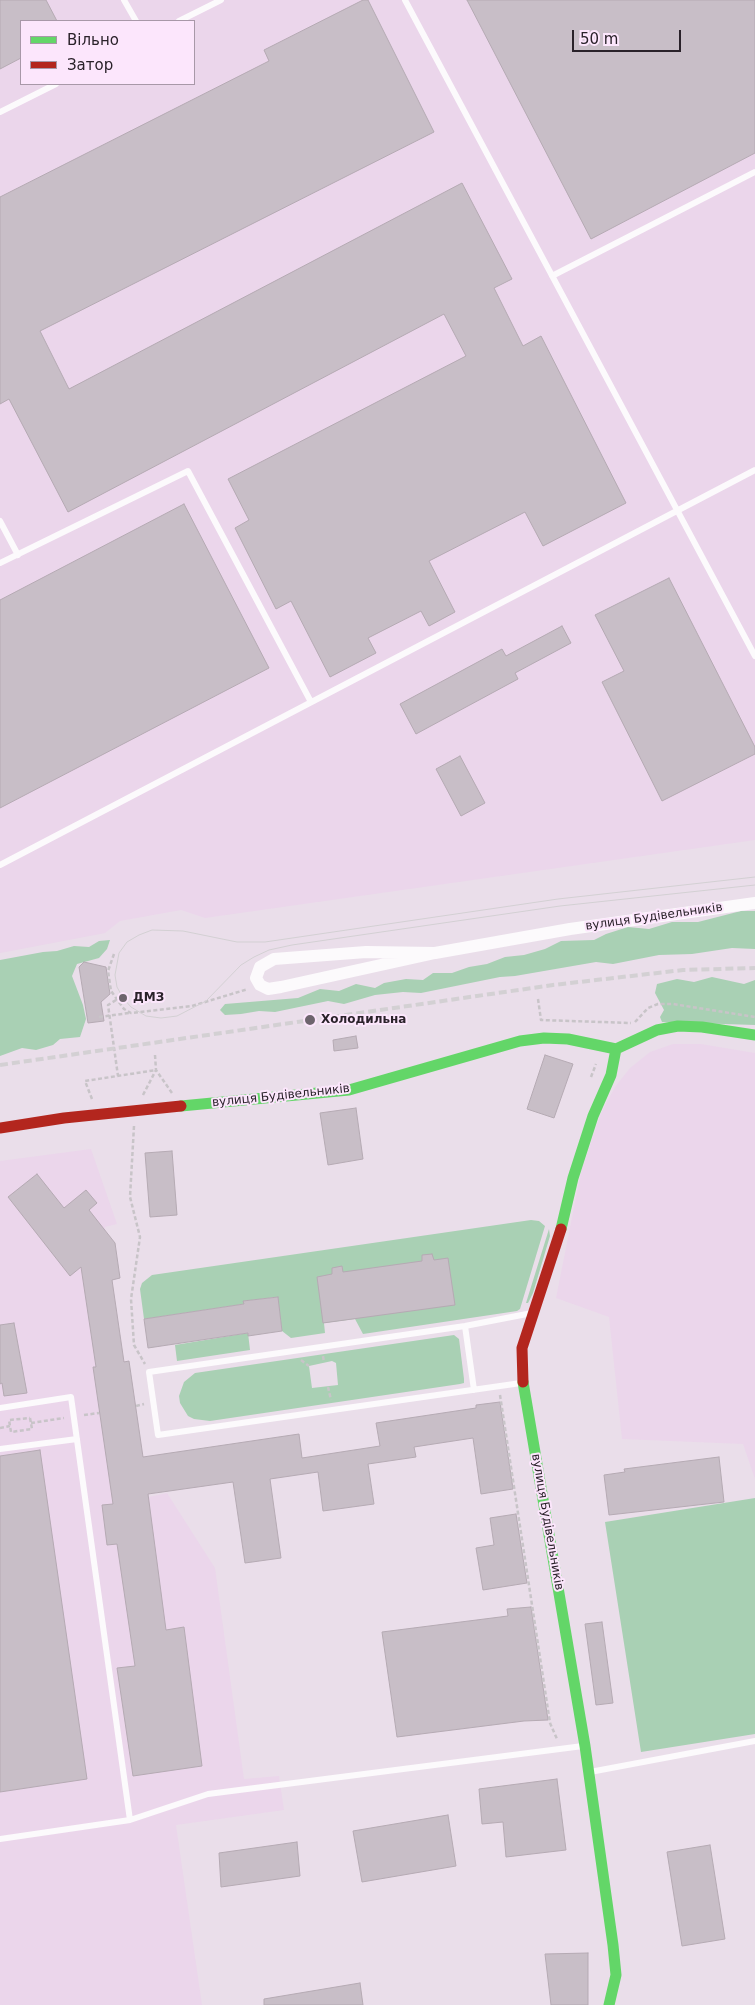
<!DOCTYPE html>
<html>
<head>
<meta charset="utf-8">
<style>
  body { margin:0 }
  #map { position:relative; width:755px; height:2005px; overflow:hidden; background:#eadeea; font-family:"DejaVu Sans",sans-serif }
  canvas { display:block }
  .legend { position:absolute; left:20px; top:20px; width:175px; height:65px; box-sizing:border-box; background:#fce6fc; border:1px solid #a898a8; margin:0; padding:6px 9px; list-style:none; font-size:15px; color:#2a222a }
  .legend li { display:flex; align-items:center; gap:10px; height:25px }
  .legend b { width:25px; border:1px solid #a898a8 }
  .scale { position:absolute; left:572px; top:30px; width:109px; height:22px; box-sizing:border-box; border:2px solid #2a222a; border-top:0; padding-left:6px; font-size:15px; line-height:18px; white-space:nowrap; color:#2a222a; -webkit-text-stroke:4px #fce6fc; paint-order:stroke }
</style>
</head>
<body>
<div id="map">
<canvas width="755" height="2005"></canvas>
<ul class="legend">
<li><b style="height:6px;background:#63d668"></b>Вільно</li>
<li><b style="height:6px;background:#b3261e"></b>Затор</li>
</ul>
<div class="scale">50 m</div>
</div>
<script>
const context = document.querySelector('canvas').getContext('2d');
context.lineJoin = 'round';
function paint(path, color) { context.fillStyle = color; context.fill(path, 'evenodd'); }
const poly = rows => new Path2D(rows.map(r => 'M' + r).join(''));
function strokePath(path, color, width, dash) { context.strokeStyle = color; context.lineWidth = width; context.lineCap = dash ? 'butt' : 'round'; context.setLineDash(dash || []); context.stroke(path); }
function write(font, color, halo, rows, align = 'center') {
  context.font = font + ' "DejaVu Sans",sans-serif'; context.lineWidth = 4; context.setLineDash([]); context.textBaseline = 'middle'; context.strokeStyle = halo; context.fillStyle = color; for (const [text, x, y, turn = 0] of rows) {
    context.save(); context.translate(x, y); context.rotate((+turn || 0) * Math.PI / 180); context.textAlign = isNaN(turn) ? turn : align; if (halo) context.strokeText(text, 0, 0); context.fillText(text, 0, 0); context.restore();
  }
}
const built = poly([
  [0,0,755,0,755,840,205,918,181,910,120,921,105,933,0,953],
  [21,21,194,21,194,84,21,84],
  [673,1044,701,1044,755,1053,755,1479,743,1444,622,1439,609,1317,556,1298,581,1172,601,1113,615,1087,630,1068,650,1052],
  [91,1149,117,1224,105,1227,123,1361,129,1361,149,1497,167,1493,215,1568,244,1779,279,1776,284,1810,176,1825,202,2005,0,2005,0,1161]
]);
const green = poly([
  [741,911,755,911,755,949,732,948,692,954,659,955,613,964,596,962,515,976,500,977,421,993,403,992,375,995,344,1004,328,1001,275,1012,259,1011,241,1014,225,1015,220,1010,225,1004,298,998,320,989,339,991,356,984,375,988,384,983,406,979,423,980,433,973,452,973,469,967,487,964,505,957,524,955,545,949,561,941,594,940,606,934,628,927,649,929,672,922,698,922],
  [110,940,107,949,99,958,77,964,72,976,83,1005,86,1019,80,1037,60,1039,53,1045,36,1050,22,1048,0,1056,0,960,43,952,57,951,74,946,89,947,99,941],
  [712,977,744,984,755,980,755,1025,662,1022,660,1017,664,1010,655,993,657,984,677,979,694,982],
  [531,1220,539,1221,545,1226,520,1309,517,1311,363,1334,355,1319,324,1323,325,1333,291,1338,282,1331,277,1297,244,1301,244,1304,144,1319,140,1289,142,1283,152,1275],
  [549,1229,550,1236,533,1293,528,1303,526,1303],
  [248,1333,250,1350,177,1361,175,1345],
  [454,1335,459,1339,464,1379,464,1383,460,1384,210,1421,194,1419,188,1416,180,1403,179,1396,184,1382,195,1373],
  [332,1361,336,1363,338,1385,312,1388,309,1366],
  [755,1498,755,1734,641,1752,605,1522]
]);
const building = poly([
  [0,0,46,0,57,21,21,21,21,58,0,69,0,0],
  [363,0,368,0,434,132,40,331,69,389,462,183,512,279,494,288,523,346,541,336,626,503,543,546,525,512,429,561,455,612,429,626,421,611,368,638,376,653,330,677,291,601,276,609,235,528,249,520,228,479,466,356,444,314,68,512,9,399,0,404,0,197,269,61,264,50,363,0],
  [467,0,755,0,755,153,591,239,467,0],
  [184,504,269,668,0,808,0,600,184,504],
  [669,578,755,747,755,754,662,801,602,682,624,671,595,615,669,578],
  [562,626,571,643,515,673,518,679,416,734,400,704,502,649,506,656,562,626],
  [460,756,485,803,461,816,436,769,460,756],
  [84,962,106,967,110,994,101,1002,104,1021,88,1023,79,967,84,962],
  [356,1036,358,1048,334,1051,333,1040,356,1036],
  [545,1055,573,1064,554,1118,527,1109,545,1055],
  [356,1108,363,1159,328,1165,320,1113,356,1108],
  [172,1151,177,1215,150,1217,145,1153,172,1151],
  [37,1174,64,1208,86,1190,97,1203,89,1210,115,1243,120,1278,112,1280,124,1362,129,1361,143,1457,299,1434,302,1458,380,1446,376,1423,476,1408,476,1405,500,1402,513,1489,481,1494,473,1438,414,1447,416,1457,368,1464,374,1504,323,1511,318,1472,270,1479,281,1558,245,1563,233,1482,148,1494,166,1630,184,1627,202,1766,133,1776,117,1668,135,1666,117,1544,107,1545,102,1505,113,1504,93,1367,96,1367,81,1267,70,1276,8,1197,37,1174],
  [432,1254,434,1260,448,1258,455,1305,323,1323,317,1277,332,1274,332,1268,342,1266,343,1272,422,1261,422,1255,432,1254],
  [278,1297,282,1331,248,1336,248,1333,148,1348,144,1319,244,1304,243,1301,278,1297],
  [14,1323,27,1393,4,1396,2,1383,0,1384,0,1325,14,1323],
  [40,1450,87,1779,0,1792,0,1456,40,1450],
  [719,1457,724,1502,609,1515,604,1475,625,1472,624,1469,719,1457],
  [516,1514,527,1583,483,1590,476,1548,494,1545,490,1518,516,1514],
  [531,1607,548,1720,524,1721,397,1737,382,1632,508,1616,507,1609,531,1607],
  [602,1622,613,1703,596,1705,585,1624,602,1622],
  [557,1779,566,1850,506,1857,503,1822,482,1824,479,1789,557,1779],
  [448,1815,456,1866,362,1882,353,1831,448,1815],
  [297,1842,300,1876,221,1887,219,1853,297,1842],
  [710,1845,725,1939,682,1946,667,1852,710,1845],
  [588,1953,588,2005,551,2005,545,1954,588,1953],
  [360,1983,363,2005,264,2005,264,1999,360,1983]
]);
const path = poly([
  [114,954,108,971,111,991,124,1009,131,1013,192,1006,248,989],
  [538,999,541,1020,631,1023],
  [116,1000,108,1005,118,1076],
  [99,1017,129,1013],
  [635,1022,648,1008,658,1004,673,1004,755,1017],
  [155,1055,156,1070,172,1093],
  [591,1077,596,1064],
  [143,1095,156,1070],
  [92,1099,85,1081,156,1070],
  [134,1126,130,1197,140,1237,131,1299,134,1345,145,1364],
  [323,1356,324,1362],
  [301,1360,309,1366],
  [328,1387,331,1400],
  [500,1395,550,1723,557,1739],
  [136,1406,144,1404],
  [84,1415,99,1413],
  [30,1418,32,1429,11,1432,9,1420,30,1418],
  [31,1423,64,1418],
  [0,1428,10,1426]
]);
const lane = poly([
  [124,0,136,21],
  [405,0,755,656],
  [179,21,221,0],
  [0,112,56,84],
  [552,276,755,172],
  [0,521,18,555],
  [0,563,188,471,311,702],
  [0,865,755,470],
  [465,1326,474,1390],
  [521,1383,158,1435,149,1372,465,1326,532,1313],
  [0,1408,71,1397,130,1820],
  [0,1449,77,1439],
  [590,1772,755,1741],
  [0,1839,130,1820,208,1794,583,1746]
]);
const street = poly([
  [435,953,366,952,274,959,260,967,256,978,260,985,268,989,281,987,435,953,570,929,755,903]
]);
const fast = poly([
  [181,1106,349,1090,520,1041,544,1038,568,1039,616,1049,657,1030,678,1026,702,1027,755,1035],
  [561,1229,573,1178,593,1116,611,1075,616,1049],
  [523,1382,585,1746,613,1945,616,1975,609,2005]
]);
const jam = poly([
  [0,1128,64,1118,181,1106],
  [523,1382,522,1348,561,1229]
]);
const tram = poly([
  [755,877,558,899,265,942,237,942,183,931,152,930,139,935,127,942,119,953,115,975,117,987,123,998,131,1007,146,1016,161,1018,177,1016,206,1001,241,965,254,957,269,950,292,945,560,906,755,885]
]);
const rail = poly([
  [0,1065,553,985,683,970,755,968]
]);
const markers = [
  [123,998,5,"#6d646d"],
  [310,1020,6,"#6d646d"]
];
const streetNames = [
  ["вулиця Будівельників",654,917,-8],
  ["вулиця Будівельників",281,1096,-6],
  ["вулиця Будівельників",547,1522,80]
];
const poiNames = [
  ["ДМЗ",133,998],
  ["Холодильна",321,1020]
];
paint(built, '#ebd6eb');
paint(green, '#a9d0b4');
paint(building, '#c8bec7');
strokePath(building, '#b5aab3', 1);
strokePath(path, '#c8c4c8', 2.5, [4, 2.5]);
strokePath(lane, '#fcfafc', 6);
strokePath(street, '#fcfafc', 12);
strokePath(fast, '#63d668', 11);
strokePath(jam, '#b3261e', 11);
strokePath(tram, '#d3d0d3', 1);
strokePath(rail, '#d3d0d3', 4, [8, 4]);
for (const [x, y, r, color] of markers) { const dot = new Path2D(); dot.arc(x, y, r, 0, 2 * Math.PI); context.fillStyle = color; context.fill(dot); strokePath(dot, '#fce6fc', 2); }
write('12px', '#2a222a', '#fce6fc', streetNames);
write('bold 12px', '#2a222a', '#fce6fc', poiNames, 'left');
</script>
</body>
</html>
